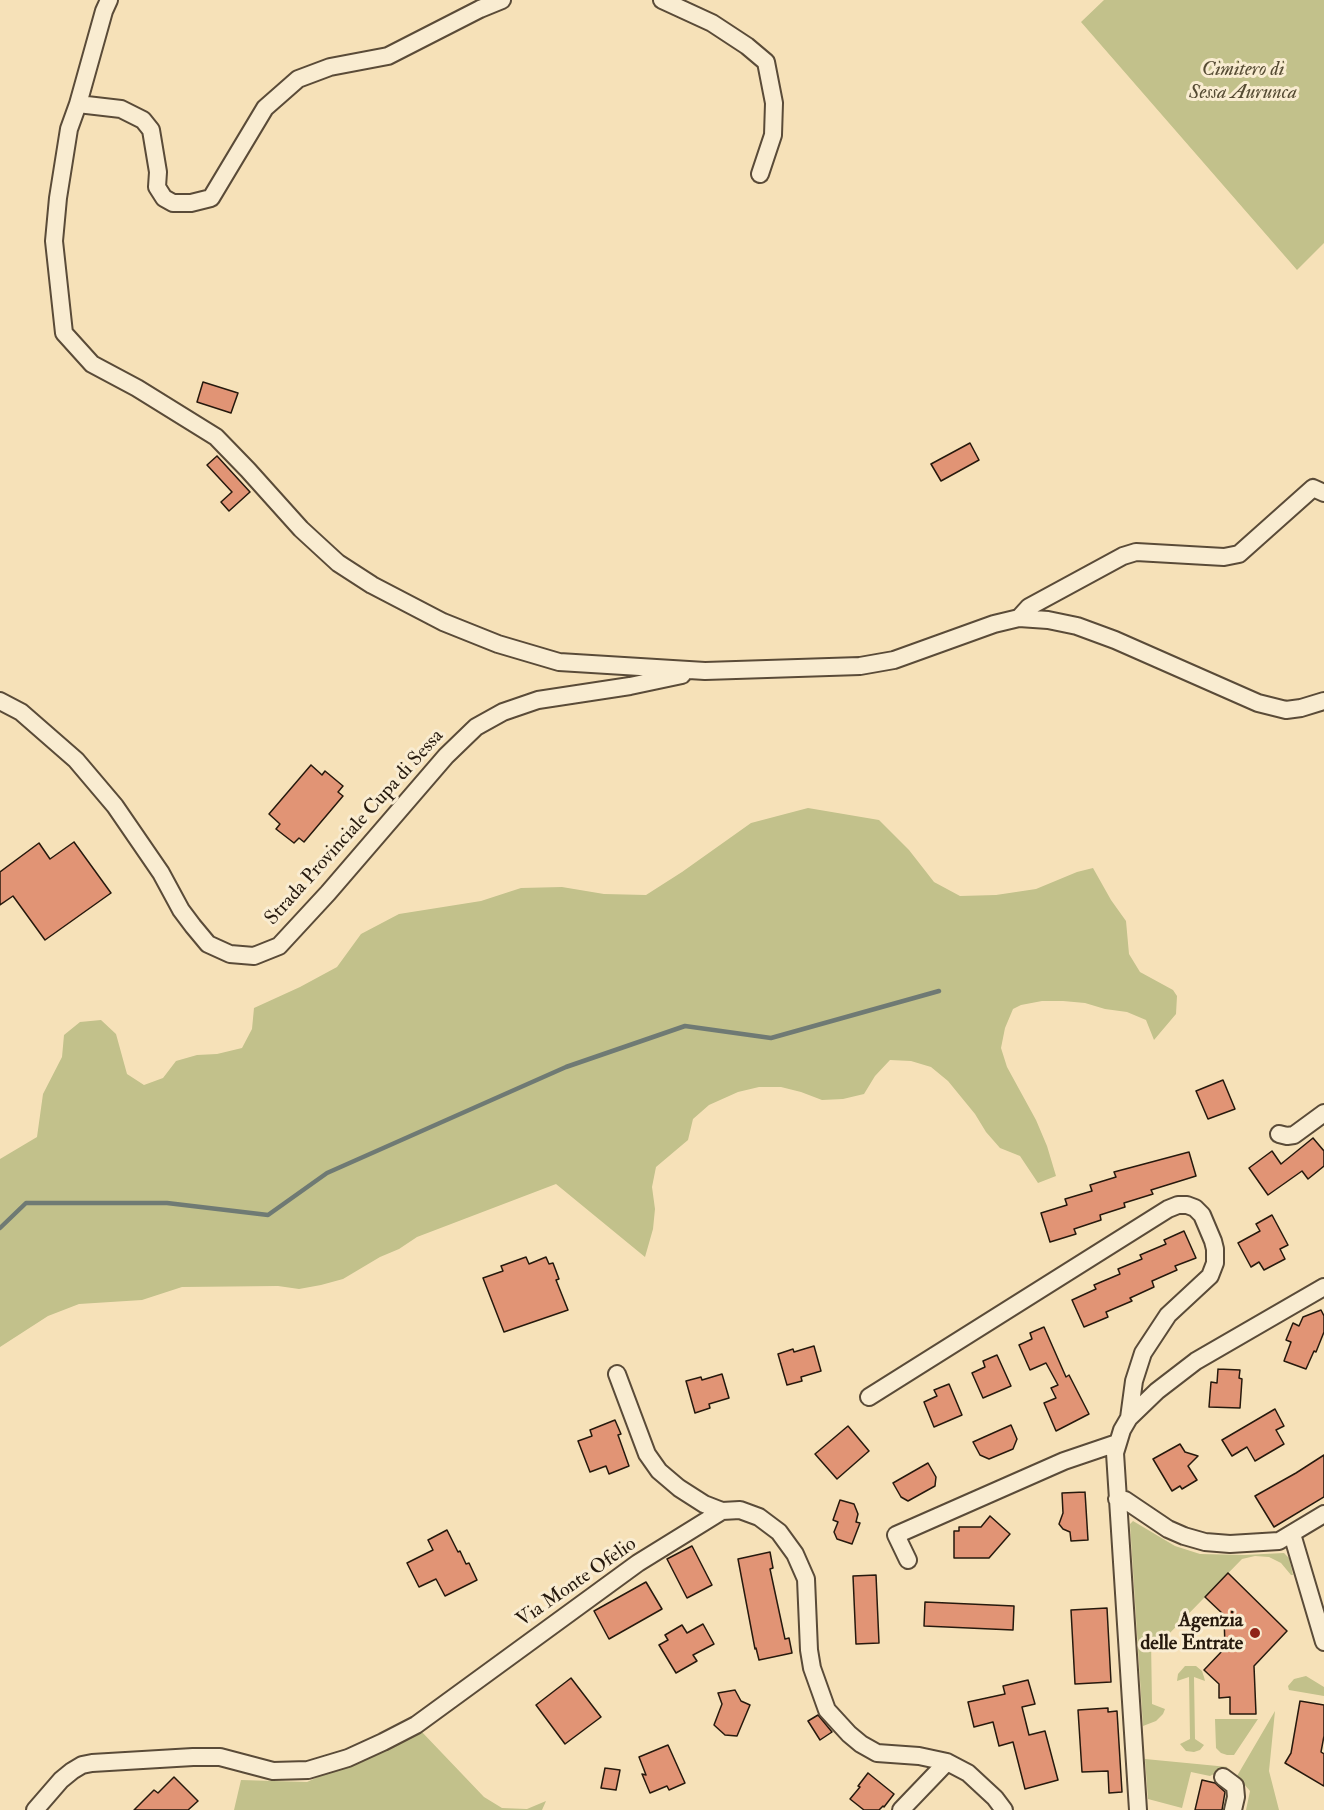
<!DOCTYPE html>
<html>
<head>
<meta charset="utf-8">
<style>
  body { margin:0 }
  canvas { display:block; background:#f6e1b8 }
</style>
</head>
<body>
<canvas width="1324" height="1810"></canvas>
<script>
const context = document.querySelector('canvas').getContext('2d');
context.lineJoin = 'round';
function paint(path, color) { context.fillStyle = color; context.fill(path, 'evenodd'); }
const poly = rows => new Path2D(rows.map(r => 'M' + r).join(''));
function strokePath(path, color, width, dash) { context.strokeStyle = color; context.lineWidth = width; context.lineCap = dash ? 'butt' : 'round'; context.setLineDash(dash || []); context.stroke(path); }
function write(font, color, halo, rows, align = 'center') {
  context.font = font + ' "IM FELL Double Pica",serif'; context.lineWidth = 6; context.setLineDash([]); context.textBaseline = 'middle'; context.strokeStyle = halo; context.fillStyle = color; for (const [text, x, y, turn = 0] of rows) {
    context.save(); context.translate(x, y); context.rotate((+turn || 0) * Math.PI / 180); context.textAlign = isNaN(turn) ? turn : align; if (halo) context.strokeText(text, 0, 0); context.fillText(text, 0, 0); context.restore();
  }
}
const green = poly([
  [1104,0,1324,0,1324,243,1297,270,1081,22],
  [808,808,879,820,909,850,934,882,960,896,996,895,1036,889,1077,872,1093,868,1111,900,1126,921,1129,954,1140,972,1173,990,1177,996,1176,1014,1154,1040,1146,1020,1127,1012,1105,1009,1085,1003,1063,1001,1042,1001,1021,1005,1013,1009,1005,1028,1001,1048,1007,1067,1036,1120,1047,1146,1056,1176,1038,1183,1020,1156,1000,1148,986,1132,975,1114,948,1081,931,1067,911,1061,890,1060,875,1076,864,1094,843,1099,822,1100,801,1092,781,1087,759,1087,738,1092,709,1105,693,1119,688,1140,656,1167,652,1187,655,1209,653,1229,645,1257,556,1184,417,1237,399,1249,380,1257,343,1279,321,1285,299,1289,278,1286,182,1287,142,1300,79,1304,48,1316,0,1347,0,1159,37,1137,43,1094,62,1057,64,1035,80,1022,101,1020,116,1034,127,1074,144,1085,163,1078,176,1061,197,1055,217,1054,242,1048,252,1029,254,1008,300,987,337,967,361,934,399,914,481,901,521,888,562,887,604,894,646,895,682,872,751,823],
  [1133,1521,1175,1546,1200,1554,1244,1555,1284,1553,1289,1558,1293,1575,1291,1575,1281,1563,1269,1557,1255,1556,1242,1559,1164,1639,1151,1639,1152,1704,1165,1709,1163,1714,1156,1721,1143,1726,1130,1524],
  [1185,1666,1196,1666,1202,1671,1204,1677,1205,1681,1194,1677,1195,1739,1204,1745,1200,1750,1194,1752,1186,1751,1180,1744,1190,1739,1189,1677,1177,1681,1178,1674],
  [1306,1676,1324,1687,1324,1696,1289,1690,1288,1686,1294,1679],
  [1275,1711,1269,1771,1279,1810,1246,1810,1250,1791,1237,1776],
  [1215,1719,1258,1719,1234,1755,1227,1755,1221,1753,1216,1748],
  [421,1731,484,1797,502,1808,527,1809,546,1801,542,1810,234,1810,241,1780,307,1782],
  [1145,1759,1228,1767,1210,1776,1191,1772,1182,1808,1148,1799]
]);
const stream = poly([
  [0,1228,26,1203,167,1203,268,1215,327,1173,566,1067,685,1026,771,1038,939,991]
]);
const building = poly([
  [203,382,238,393,231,413,197,402,203,382],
  [970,443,979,460,941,481,931,464,970,443],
  [217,456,250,492,229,511,221,502,232,492,207,465,217,456],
  [311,765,322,775,325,771,343,786,338,792,343,796,304,842,299,838,294,843,276,829,280,824,269,814,311,765],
  [74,842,111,893,45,940,13,896,0,905,0,872,39,843,50,859,74,842],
  [1223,1080,1235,1109,1208,1119,1196,1091,1223,1080],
  [1313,1138,1324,1151,1324,1166,1308,1179,1302,1171,1268,1195,1249,1168,1272,1151,1281,1164,1313,1138],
  [1189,1152,1196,1176,1151,1190,1153,1194,1124,1203,1125,1207,1100,1215,1101,1220,1074,1229,1076,1234,1050,1242,1041,1213,1067,1205,1065,1199,1092,1191,1090,1185,1116,1177,1114,1172,1189,1152],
  [1272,1215,1288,1245,1280,1249,1285,1259,1264,1270,1259,1262,1251,1267,1238,1243,1260,1231,1256,1224,1272,1215],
  [1184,1231,1196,1258,1175,1266,1177,1270,1152,1281,1154,1287,1130,1298,1132,1301,1106,1312,1108,1317,1084,1327,1072,1300,1096,1289,1094,1285,1120,1274,1118,1269,1142,1259,1140,1255,1166,1244,1164,1240,1184,1231],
  [526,1257,529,1264,546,1257,549,1264,553,1263,559,1279,556,1280,568,1310,504,1332,483,1278,503,1271,501,1266,526,1257],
  [1321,1310,1324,1316,1324,1332,1316,1352,1314,1351,1306,1369,1284,1361,1291,1342,1286,1340,1293,1323,1299,1326,1303,1317,1321,1310],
  [1044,1327,1066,1377,1069,1375,1089,1414,1056,1431,1044,1403,1056,1398,1051,1388,1058,1385,1046,1363,1030,1370,1019,1345,1032,1339,1030,1333,1044,1327],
  [814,1346,821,1371,801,1377,802,1381,787,1385,778,1354,793,1349,794,1352,814,1346],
  [997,1355,1011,1386,983,1398,972,1373,985,1367,983,1361,997,1355],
  [1218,1369,1240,1370,1239,1378,1242,1379,1240,1408,1209,1407,1211,1382,1217,1383,1218,1369],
  [722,1374,729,1398,709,1404,710,1408,695,1413,686,1381,701,1377,702,1380,722,1374],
  [949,1384,962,1415,934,1427,924,1402,937,1396,934,1390,949,1384],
  [1275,1409,1284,1426,1276,1430,1284,1444,1255,1461,1247,1447,1232,1456,1222,1440,1275,1409],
  [615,1420,621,1434,618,1435,629,1466,609,1474,606,1466,590,1472,578,1441,592,1436,590,1430,615,1420],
  [1011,1425,1017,1439,1013,1449,989,1459,980,1455,973,1442,1011,1425],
  [848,1426,869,1451,837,1479,815,1454,848,1426],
  [1180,1444,1185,1452,1198,1456,1188,1466,1197,1480,1182,1489,1180,1486,1172,1491,1153,1459,1180,1444],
  [1324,1455,1324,1497,1274,1527,1255,1496,1296,1473,1324,1455],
  [928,1463,936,1477,935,1486,908,1501,901,1497,893,1483,928,1463],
  [1085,1492,1088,1540,1071,1541,1070,1532,1063,1529,1059,1524,1063,1513,1062,1493,1085,1492],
  [840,1500,854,1504,858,1514,856,1522,860,1523,852,1544,837,1539,834,1532,838,1522,833,1520,840,1500],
  [990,1516,1010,1534,989,1558,954,1558,954,1531,959,1531,959,1527,981,1527,990,1516],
  [447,1530,458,1552,460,1551,466,1564,469,1563,477,1580,445,1596,436,1579,419,1587,407,1563,433,1550,428,1540,447,1530],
  [692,1546,712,1585,687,1598,667,1559,692,1546],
  [770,1552,773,1568,770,1569,785,1639,789,1638,792,1653,759,1660,756,1648,755,1649,738,1559,770,1552],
  [1228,1573,1287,1631,1254,1666,1256,1714,1230,1714,1230,1697,1219,1698,1219,1684,1204,1670,1225,1648,1224,1615,1205,1597,1228,1573],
  [876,1575,879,1643,856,1644,853,1576,876,1575],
  [646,1582,662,1609,609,1639,594,1611,646,1582],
  [925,1602,1014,1606,1013,1630,924,1626,925,1602],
  [1107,1608,1111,1682,1075,1684,1071,1610,1107,1608],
  [703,1624,714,1644,693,1655,697,1661,676,1673,659,1645,668,1640,665,1635,682,1625,687,1633,703,1624],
  [571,1678,601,1717,565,1744,536,1705,571,1678],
  [1028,1680,1035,1704,1022,1707,1029,1735,1045,1731,1058,1780,1025,1789,1013,1742,999,1746,993,1722,974,1727,968,1702,1005,1694,1003,1686,1028,1680],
  [735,1690,741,1701,750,1705,737,1736,725,1735,714,1725,722,1704,718,1693,735,1690],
  [1300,1701,1324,1705,1324,1736,1321,1752,1324,1754,1324,1786,1285,1763,1291,1753,1300,1701],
  [1108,1708,1108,1712,1117,1711,1122,1792,1109,1793,1108,1771,1082,1772,1078,1710,1108,1708],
  [818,1715,832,1732,820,1740,808,1721,818,1715],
  [668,1745,685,1783,669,1790,667,1786,650,1793,642,1774,646,1775,639,1757,668,1745],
  [605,1768,620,1770,616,1790,601,1788,605,1768],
  [868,1773,894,1794,884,1807,883,1806,879,1810,864,1810,850,1799,860,1787,858,1786,868,1773],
  [174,1777,198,1801,188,1810,134,1810,154,1790,158,1793,174,1777],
  [1202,1780,1215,1783,1225,1792,1222,1810,1195,1810,1202,1780]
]);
const minor = poly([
  [109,0,104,11,78,104,69,129,58,198,54,241,64,333,92,364,137,388,216,437,248,470,301,529,338,563,372,585,443,622,498,644,559,662,705,671,860,666,894,660,994,624,1019,618,1048,620,1077,626,1115,640,1258,703,1286,710,1301,708,1324,701],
  [662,0,712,23,747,46,766,62,774,103,773,135,760,174],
  [78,104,121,109,143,120,151,130,158,172,157,187,164,198,173,203,191,203,211,198,265,108,298,79,330,67,388,56,480,9,502,0],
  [1019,618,1029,607,1123,556,1136,552,1224,557,1239,554,1313,488,1324,493],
  [0,701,21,712,76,760,115,806,161,873,181,910,193,926,208,944,230,954,254,956,279,946,328,893,446,756,476,727,503,712,538,700,630,686,682,675],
  [1279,1134,1287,1136,1294,1135,1324,1113],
  [617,1374,647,1454,659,1471,679,1488,704,1504,722,1511],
  [869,1397,1168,1209,1178,1205,1187,1205,1195,1208,1202,1215,1213,1241,1215,1249,1215,1263,1210,1276,1168,1315,1143,1353,1134,1381,1129,1418],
  [1117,1499,1125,1500,1168,1529,1184,1536,1205,1542,1230,1544,1279,1541,1324,1514],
  [1292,1534,1324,1642],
  [908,1560,896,1535,1064,1461,1117,1443],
  [1223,1777,1235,1786,1236,1797,1233,1810],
  [35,1810,61,1780,72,1771,82,1765,92,1763,193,1757,220,1757,273,1771,308,1770,348,1758,383,1742,416,1725,638,1563,722,1511,740,1510,759,1517,779,1532,795,1554,806,1579,809,1650,812,1668,827,1710,849,1734,861,1744,877,1753,919,1756,947,1762,968,1773,995,1798,1004,1810],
  [901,1810,947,1762],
  [1138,1810,1115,1453,1122,1430,1129,1418,1157,1391,1196,1361,1324,1287]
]);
const markers = [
  [1255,1633,6,"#8f2418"]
];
const parkNames = [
  ["Cimitero di",1243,71],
  ["Sessa Aurunca",1243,94]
];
const streetNames = [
  ["Strada Provinciale Cupa di Sessa",355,828,-48],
  ["Via Monte Ofelio",577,1583,-35]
];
const poiNames = [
  ["Agenzia",1243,1622],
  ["delle Entrate",1243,1645]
];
paint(green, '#c2c18b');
strokePath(stream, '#6f7a74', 4.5);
paint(building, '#e19475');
strokePath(building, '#26190d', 1.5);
strokePath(minor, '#5a4b38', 20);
strokePath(minor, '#f9ecd1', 16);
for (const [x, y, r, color] of markers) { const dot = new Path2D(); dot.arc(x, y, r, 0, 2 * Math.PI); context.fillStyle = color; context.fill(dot); strokePath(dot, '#f9ecd1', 2); }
write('italic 20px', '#554b33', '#f9ecd1', parkNames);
write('20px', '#26190d', '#f9ecd1', streetNames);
write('bold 20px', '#26190d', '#f9ecd1', poiNames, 'right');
</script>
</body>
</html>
